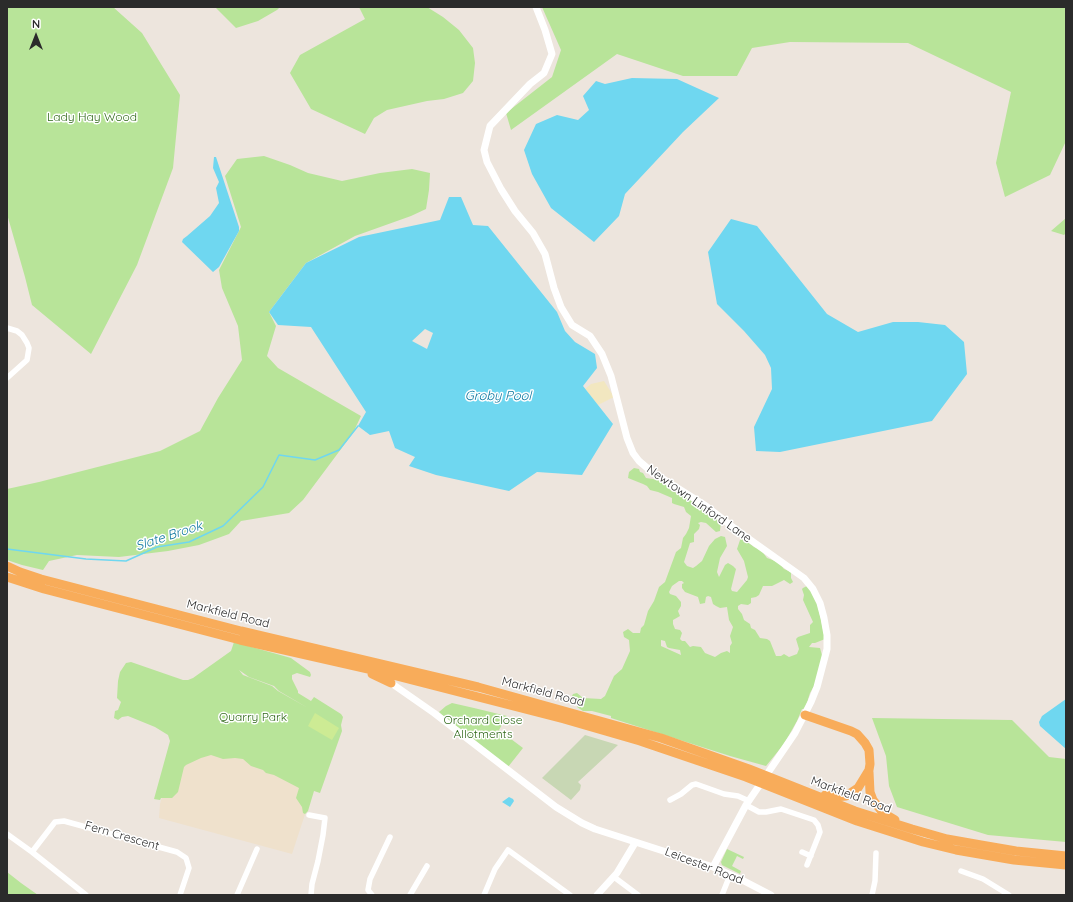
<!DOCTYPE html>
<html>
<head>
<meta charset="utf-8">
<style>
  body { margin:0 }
  #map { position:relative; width:1073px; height:902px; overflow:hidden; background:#ede5dd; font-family:Quicksand,sans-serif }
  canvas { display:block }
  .frame { position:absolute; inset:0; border:8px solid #2b2b2b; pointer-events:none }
  .north { position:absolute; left:16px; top:16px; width:40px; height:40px; -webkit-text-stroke:3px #fff; paint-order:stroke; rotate:0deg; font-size:11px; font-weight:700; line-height:16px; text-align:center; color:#2b2b2b }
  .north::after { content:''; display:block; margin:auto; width:14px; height:18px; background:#2b2b2b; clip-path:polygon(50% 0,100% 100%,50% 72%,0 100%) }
</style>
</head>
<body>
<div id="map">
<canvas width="1073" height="902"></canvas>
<div class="frame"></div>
<div class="north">N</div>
</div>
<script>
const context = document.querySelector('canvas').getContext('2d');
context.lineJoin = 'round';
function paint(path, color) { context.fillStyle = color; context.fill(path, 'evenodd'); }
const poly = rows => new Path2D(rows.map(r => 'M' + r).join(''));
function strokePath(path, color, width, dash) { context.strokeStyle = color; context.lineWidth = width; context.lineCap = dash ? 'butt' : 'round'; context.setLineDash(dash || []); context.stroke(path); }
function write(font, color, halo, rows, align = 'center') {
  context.font = font + ' Quicksand,sans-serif'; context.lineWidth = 3; context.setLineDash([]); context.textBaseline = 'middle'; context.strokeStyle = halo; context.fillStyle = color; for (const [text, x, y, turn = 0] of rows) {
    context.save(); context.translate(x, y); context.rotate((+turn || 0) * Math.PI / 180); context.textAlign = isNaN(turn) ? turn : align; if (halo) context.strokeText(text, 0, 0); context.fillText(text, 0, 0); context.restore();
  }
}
const education = poly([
  [184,724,313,790,292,854,159,818,160,804]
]);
const green = poly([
  [7,7,45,8,60,7,113,7,142,33,180,95,173,168,137,265,91,354,32,305,25,277,7,214],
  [215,7,280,7,277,10,258,21,236,28],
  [359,7,427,7,443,17,459,30,473,48,475,63,473,81,463,93,444,99,427,101,387,110,374,118,365,134,311,109,290,73,300,55,365,19],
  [542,7,1066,7,1066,141,1050,175,1005,197,996,163,1011,92,908,43,790,42,752,48,737,76,683,76,617,54,511,130,506,113,552,77,561,50],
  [264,156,290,165,308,173,342,181,380,173,412,169,430,173,429,190,426,209,411,216,355,236,306,263,269,312,276,326,267,356,278,368,361,416,353,433,303,500,289,513,241,521,229,534,199,545,168,551,119,557,77,555,49,561,43,570,22,565,7,560,7,489,39,482,160,451,200,431,218,398,242,360,238,326,222,288,219,270,241,227,225,176,237,159],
  [1066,218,1066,233,1064,235,1051,231],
  [634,468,639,469,640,472,643,473,646,478,659,480,664,482,669,489,682,496,686,496,721,522,720,531,716,532,706,523,701,522,698,523,700,525,699,529,694,534,694,542,690,543,684,562,687,566,693,568,696,566,702,561,709,546,715,539,721,536,725,537,727,546,720,558,717,572,719,577,725,565,728,563,733,566,736,569,731,589,732,591,737,592,747,580,748,577,744,561,737,549,741,537,754,547,761,550,767,558,778,562,784,569,791,572,791,578,793,582,790,584,784,580,772,586,763,586,759,595,756,597,751,598,751,603,748,605,741,604,738,606,738,609,742,614,744,620,750,624,751,628,755,630,760,638,767,639,770,641,776,656,781,656,784,654,789,657,797,654,799,649,796,639,798,637,810,633,810,625,813,622,803,600,804,595,802,589,803,588,807,586,810,587,817,601,825,639,815,643,812,643,809,647,820,648,823,659,823,670,810,693,805,709,802,709,797,721,784,744,766,766,730,756,611,718,611,716,592,711,583,711,577,707,578,701,573,699,572,696,573,694,577,693,583,698,601,699,605,696,614,676,622,669,630,651,629,640,624,637,623,632,628,629,633,633,640,633,641,628,644,625,648,611,654,601,659,587,665,582,676,552,681,548,683,538,686,534,689,528,691,516,686,512,684,507,674,504,672,503,672,498,658,492,650,490,647,486,643,484,628,478,629,472],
  [679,581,682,581,684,583,682,584,682,588,685,592,698,597,700,604,705,603,706,597,708,596,711,597,713,604,716,606,720,608,727,607,729,620,733,627,730,636,732,643,730,646,730,653,727,651,721,653,715,657,705,653,701,647,693,646,690,647,685,641,682,641,680,639,682,633,680,630,675,629,673,624,673,620,680,616,678,611,681,606,681,602,676,596,670,594,669,592,672,586],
  [661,640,665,641,667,647,669,648,680,650,681,655,661,646],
  [234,642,291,658,310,672,311,675,310,677,297,673,292,675,292,679,298,691,298,693,311,701,314,697,341,714,343,717,341,725,342,731,320,793,314,791,308,811,305,814,303,813,302,807,296,798,299,788,274,775,266,773,263,770,251,766,243,759,235,758,223,759,211,755,201,758,186,765,184,767,178,792,172,798,161,798,160,800,154,799,170,741,168,735,155,727,128,716,122,717,118,720,114,718,115,711,118,710,121,702,117,698,118,681,120,672,126,663,131,662,183,680,188,680,193,678,231,651],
  [239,670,249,677,274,686,279,691,308,708,278,691,272,686,243,675],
  [452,703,474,708,507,716,499,730,523,748,508,767,442,715,439,712,446,706],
  [872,718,1012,720,1049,757,1066,759,1066,842,988,835,897,807,889,786,886,756],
  [727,849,744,857,743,859,737,856,732,866,741,871,740,874,722,865,721,862],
  [7,872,21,883,38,895,7,895]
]);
const sand = poly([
  [604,381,614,397,598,405,585,389,591,384]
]);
const cemetery = poly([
  [585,735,618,745,578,782,581,785,580,790,571,800,542,778]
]);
const pitch = poly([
  [315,713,339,728,332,740,308,726]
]);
const water = poly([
  [632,78,677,79,719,98,683,132,625,194,619,216,594,242,551,208,532,174,524,150,536,124,557,115,578,120,589,110,583,96,596,81,605,84],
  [214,157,216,157,239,227,239,231,219,267,213,272,182,242,183,239,187,236,210,216,219,203,216,188,219,182,213,168],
  [449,197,461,197,473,225,488,226,557,312,565,331,575,342,595,354,597,368,583,386,613,424,582,475,537,472,509,491,436,475,409,466,415,457,395,448,389,431,370,435,358,426,366,412,311,327,278,325,269,312,306,263,359,237,440,220],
  [425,329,433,333,427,349,412,341],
  [731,219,757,226,827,314,858,332,893,322,918,322,945,325,964,342,967,374,932,421,780,452,756,451,754,427,772,389,771,368,765,355,744,331,717,304,708,252],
  [1066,699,1066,749,1040,726,1039,722,1042,716],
  [509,797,513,799,514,801,510,807,502,802]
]);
const stream = poly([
  [7,549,86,559,126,561,157,547,189,542,223,526,263,487,279,455,315,460,339,450,358,426]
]);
const minor = poly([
  [7,328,17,331,22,335,27,343,29,348,27,360,7,378],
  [670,800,681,794,692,785,696,784,724,794,738,796,749,801],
  [746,805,759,812,766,812,781,809,814,820,818,825,820,832,807,865],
  [309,815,325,818,323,835,318,861,312,884,311,895],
  [7,834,32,852,86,895],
  [32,852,55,822,64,821,177,852,186,858,189,868,180,895],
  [802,852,811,856],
  [961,871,983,879,1009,895],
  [614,877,638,895],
  [237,895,257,849],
  [372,895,368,890,370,879,390,837],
  [410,895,427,866],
  [484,895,495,869,508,850,570,895],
  [722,895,730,875],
  [872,895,875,881,876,853]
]);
const tertiary = poly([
  [536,7,545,30,552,54,544,73,530,84,490,126,484,150,487,162,501,189,515,211,533,233,545,254,554,288,561,307,572,325,590,336,602,354,611,376,627,438,633,453,639,461,652,472,706,506,738,531,804,578,813,589,820,603,824,618,827,635,827,649,817,687,811,702,795,733,746,805,713,867],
  [391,683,434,713,556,807,582,823,595,829,713,867,744,881,771,895],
  [597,895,617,873,635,843]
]);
const trunk = poly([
  [7,566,20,572,41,579,241,631,478,687,661,738,749,769,855,811,912,829,947,839,981,845,1016,851,1066,856],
  [7,577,44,589,240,640,377,671,564,719,640,741,746,777,857,821,923,842,956,850,1014,860,1066,865],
  [372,674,391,683],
  [805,715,851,731,857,734,865,743,869,750,870,764,869,770,858,788,846,796,834,797,825,795],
  [869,772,870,792,873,800,883,813,895,820]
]);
const parkNames = [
  ["Lady Hay Wood",92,117],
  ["Quarry Park",253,717],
  ["Orchard Close",483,720],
  ["Allotments",483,734]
];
const streetNames = [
  ["Newtown Linford Lane",699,504,35],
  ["Markfield Road",228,614,14],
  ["Markfield Road",543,692,15],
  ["Markfield Road",851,795,20],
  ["Fern Crescent",122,836,16],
  ["Leicester Road",704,866,21]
];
const waterNames = [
  ["Groby Pool",498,396],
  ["Slate Brook",169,536,-18]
];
paint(education, '#efe1cc');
paint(green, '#b8e499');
paint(sand, '#f2e7c0');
paint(cemetery, '#c8d7b4');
paint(pitch, '#cdeb94');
paint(water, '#6fd7f0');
strokePath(stream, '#6fd7f0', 1.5);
strokePath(minor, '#fff', 5.5);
strokePath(tertiary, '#fff', 7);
strokePath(trunk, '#f8ac5a', 9);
write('12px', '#306919', '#fff', parkNames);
write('12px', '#2b2b2b', '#fff', streetNames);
write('italic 13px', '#0c769e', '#fff', waterNames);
</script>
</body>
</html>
